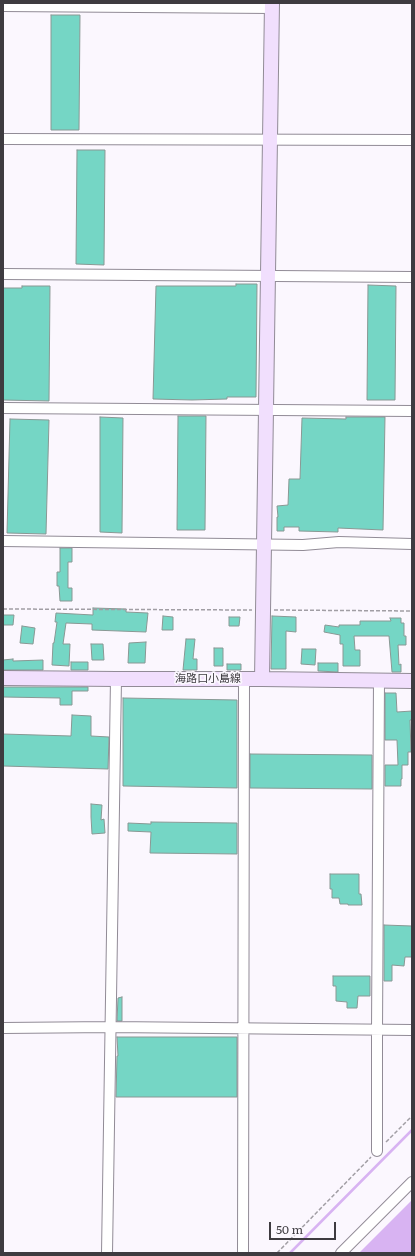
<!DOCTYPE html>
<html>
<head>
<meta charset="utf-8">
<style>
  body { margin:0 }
  #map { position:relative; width:415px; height:1256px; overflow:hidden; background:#fbf7fe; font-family:Literata,serif }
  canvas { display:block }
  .frame { position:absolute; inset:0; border:4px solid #3e3b40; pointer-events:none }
  .scale { position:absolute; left:269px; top:1222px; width:67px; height:18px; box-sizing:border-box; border:2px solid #3e3b40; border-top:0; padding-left:5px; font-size:12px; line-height:14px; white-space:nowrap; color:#3e3b40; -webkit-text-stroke:3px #fbf7fe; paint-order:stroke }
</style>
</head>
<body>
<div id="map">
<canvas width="415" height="1256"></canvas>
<div class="frame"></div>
<div class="scale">50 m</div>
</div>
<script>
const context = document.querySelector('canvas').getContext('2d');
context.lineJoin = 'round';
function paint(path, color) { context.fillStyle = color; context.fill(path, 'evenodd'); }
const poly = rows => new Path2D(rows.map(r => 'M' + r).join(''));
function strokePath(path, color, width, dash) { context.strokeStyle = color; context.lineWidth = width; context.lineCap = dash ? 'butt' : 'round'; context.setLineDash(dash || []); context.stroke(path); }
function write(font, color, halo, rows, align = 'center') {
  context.font = font + ' Literata,"Noto Sans JP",serif'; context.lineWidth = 3.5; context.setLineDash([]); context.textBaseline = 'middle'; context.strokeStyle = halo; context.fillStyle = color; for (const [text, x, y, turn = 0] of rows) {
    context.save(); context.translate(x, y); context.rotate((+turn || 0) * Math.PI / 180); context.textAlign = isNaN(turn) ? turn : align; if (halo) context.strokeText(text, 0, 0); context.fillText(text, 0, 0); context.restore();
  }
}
const water = poly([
  [412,1200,412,1253,359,1253]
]);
const stream = poly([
  [290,1253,412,1130]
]);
const building = poly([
  [51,15,80,15,79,130,51,130,51,15],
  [77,150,105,150,104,265,76,264,77,150],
  [236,284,257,284,256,397,227,397,227,399,192,400,153,399,156,286,236,286,236,284],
  [368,285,396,286,395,400,367,400,368,285],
  [22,286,50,286,49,401,3,400,3,288,22,288,22,286],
  [178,416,206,416,205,530,177,530,178,416],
  [100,417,123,418,122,533,100,532,100,417],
  [346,417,385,417,383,530,338,528,338,532,299,531,299,527,284,527,284,531,277,531,277,517,278,517,277,506,288,505,289,479,300,479,302,418,346,419,346,417],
  [10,419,49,420,46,534,7,533,10,419],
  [60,548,72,548,72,562,68,562,68,588,72,588,72,601,60,601,59,586,57,586,57,572,60,572,60,548],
  [93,608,126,609,126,612,148,613,146,632,92,630,92,624,66,623,63,644,70,644,69,666,52,665,53,643,54,643,57,622,55,622,56,613,93,615,93,608],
  [3,615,14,615,13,625,3,625,3,615],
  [163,616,173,617,173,630,162,630,163,616],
  [272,616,296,617,296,632,286,631,286,669,271,669,272,616],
  [229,617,240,617,239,626,229,626,229,617],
  [390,618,401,618,401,623,404,623,404,636,406,636,406,645,398,645,399,665,401,664,401,672,392,672,389,636,354,636,355,650,360,650,360,666,343,666,343,644,340,644,340,635,324,632,325,625,339,627,339,625,360,625,360,621,391,621,390,618],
  [22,626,35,628,33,644,20,643,22,626],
  [186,639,195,639,193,659,197,659,197,670,183,670,186,639],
  [146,642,145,663,128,663,129,643,146,642],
  [91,644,103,644,104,660,92,660,91,644],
  [214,648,223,648,223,666,214,666,214,648],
  [302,649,316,649,315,665,301,664,302,649],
  [13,659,13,661,43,660,43,670,3,670,3,660,13,659],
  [71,662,88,662,88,670,71,670,71,662],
  [318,663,338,663,338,672,318,671,318,663],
  [227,664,241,664,241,670,227,670,227,664],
  [3,687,88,687,88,691,72,691,72,705,60,705,60,698,3,697,3,687],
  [385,693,396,693,397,712,412,711,412,720,410,720,411,752,408,752,408,765,402,765,402,779,401,779,401,786,385,786,385,765,398,765,397,740,385,740,385,693],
  [123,698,237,700,237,788,123,786,123,698],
  [72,715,91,716,91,736,109,737,108,769,3,766,3,734,71,736,72,715],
  [250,754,372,755,372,789,250,788,250,754],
  [91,804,102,805,101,820,104,819,105,833,92,834,91,817,91,804],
  [151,822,237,823,237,854,150,853,151,832,128,831,128,823,151,824,151,822],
  [330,874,359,874,359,894,361,894,362,905,348,905,348,904,340,904,339,898,332,898,332,889,330,889,330,874],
  [384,925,412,926,412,957,405,957,404,966,392,965,392,981,384,981,384,925],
  [333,976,370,976,370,996,358,996,357,1008,347,1008,347,1002,336,1001,336,986,333,986,333,976],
  [122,997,122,1021,117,1021,118,998,122,997],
  [117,1037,237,1037,237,1097,116,1097,117,1056,118,1056,117,1037]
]);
const path = poly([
  [3,609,252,610],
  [274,610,412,611],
  [386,1142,412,1116],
  [277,1253,371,1157]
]);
const street = poly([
  [3,6,272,8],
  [3,139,412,140],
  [3,274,412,277],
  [3,408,412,411],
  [3,541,303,545,339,542,412,544],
  [3,1028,111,1027,412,1030],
  [377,1151,377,1030,379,680],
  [107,1253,116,679],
  [243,1253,244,679],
  [341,1253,412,1182]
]);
const secondary = poly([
  [3,678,116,679,262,679,412,681],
  [262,679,272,3]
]);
const streetNames = [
  ["海路口小島線",208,679]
];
paint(water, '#d8b3f2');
strokePath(stream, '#d8b3f2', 2.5);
paint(building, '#75d6c5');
strokePath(building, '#899894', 1);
strokePath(street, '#918b96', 12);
strokePath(secondary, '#918b96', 16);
strokePath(path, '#a19ea4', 1.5, [4, 2]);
strokePath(street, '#fff', 10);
strokePath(secondary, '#f1dffd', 14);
write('11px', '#3e3b40', '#fbf7fe', streetNames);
</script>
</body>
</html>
